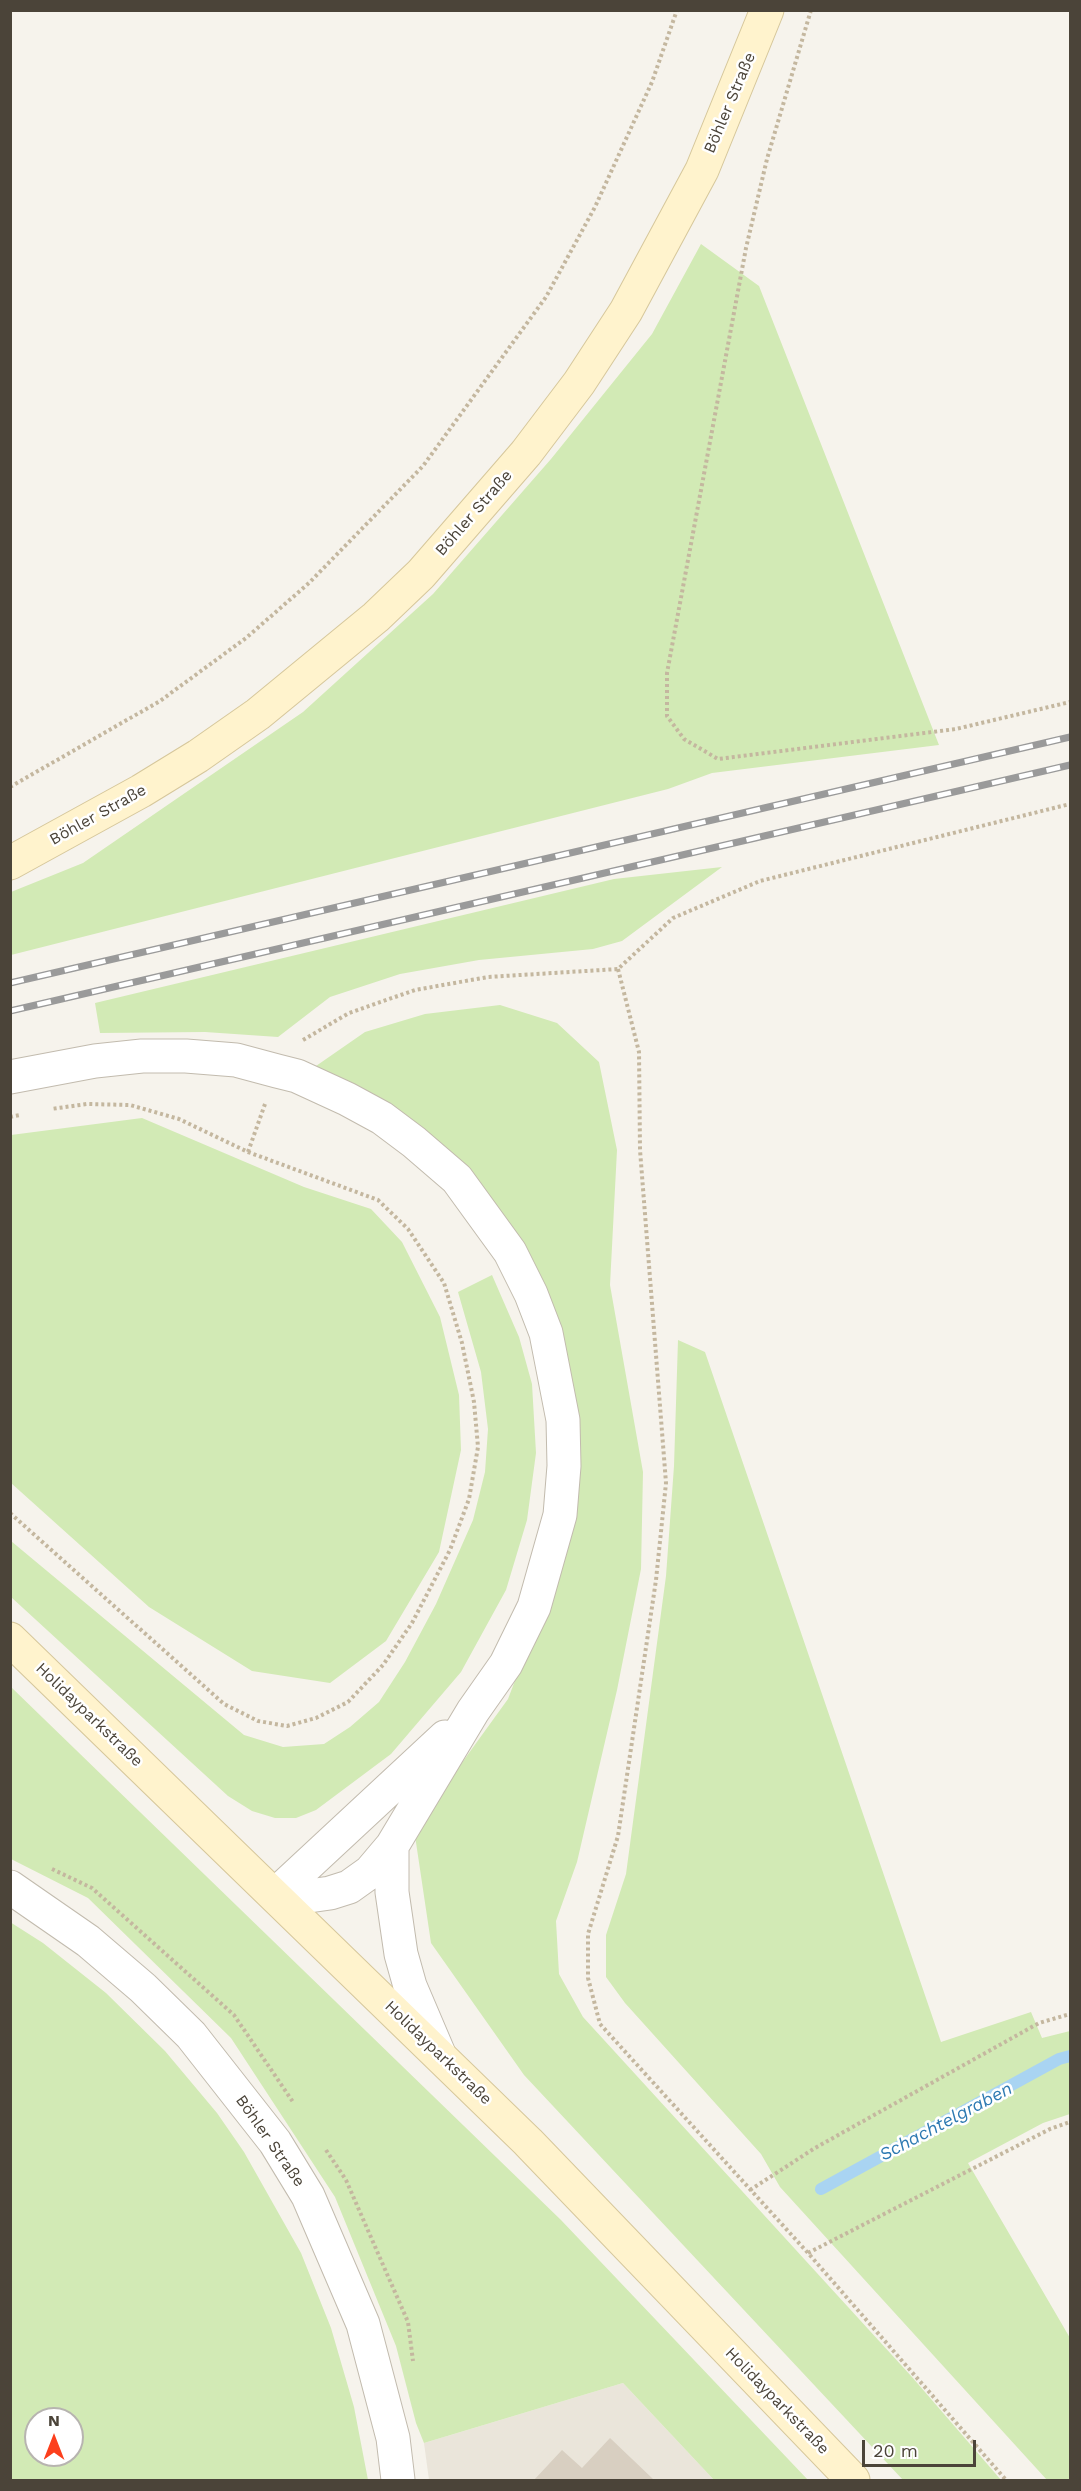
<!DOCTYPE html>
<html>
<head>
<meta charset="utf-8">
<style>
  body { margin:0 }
  #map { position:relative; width:1081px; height:2491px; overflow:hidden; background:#f6f3ec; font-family:"Work Sans",sans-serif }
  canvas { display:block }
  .frame { position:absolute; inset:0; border:12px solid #4b4439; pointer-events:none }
  .north { position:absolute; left:24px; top:2407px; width:60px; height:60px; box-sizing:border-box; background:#fff; border:2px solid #b7b4b0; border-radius:50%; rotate:0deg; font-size:16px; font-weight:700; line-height:24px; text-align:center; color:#4b4439 }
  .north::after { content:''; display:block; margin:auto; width:21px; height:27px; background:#fc3f1d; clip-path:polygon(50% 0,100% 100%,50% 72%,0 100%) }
  .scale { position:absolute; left:862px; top:2440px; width:114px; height:27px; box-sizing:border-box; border:3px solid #4b4439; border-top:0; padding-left:8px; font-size:18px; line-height:21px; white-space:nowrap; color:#4b4439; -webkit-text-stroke:4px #fff; paint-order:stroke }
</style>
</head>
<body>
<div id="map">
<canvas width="1081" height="2491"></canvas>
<div class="frame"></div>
<div class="north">N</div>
<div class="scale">20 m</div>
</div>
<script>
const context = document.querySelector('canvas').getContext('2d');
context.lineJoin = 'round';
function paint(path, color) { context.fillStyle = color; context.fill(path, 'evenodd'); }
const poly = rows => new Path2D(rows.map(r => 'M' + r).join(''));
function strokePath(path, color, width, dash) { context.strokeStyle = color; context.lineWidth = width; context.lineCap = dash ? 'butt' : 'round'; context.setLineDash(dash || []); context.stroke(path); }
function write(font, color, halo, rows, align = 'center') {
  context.font = font + ' "Work Sans",sans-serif'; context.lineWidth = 5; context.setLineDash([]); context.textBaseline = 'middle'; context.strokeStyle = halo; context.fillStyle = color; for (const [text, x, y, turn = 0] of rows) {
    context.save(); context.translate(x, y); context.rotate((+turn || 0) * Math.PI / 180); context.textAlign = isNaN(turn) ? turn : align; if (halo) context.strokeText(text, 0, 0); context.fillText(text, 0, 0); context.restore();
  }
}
const residential = poly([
  [623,2383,714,2480,429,2480,424,2443]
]);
const green = poly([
  [701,244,759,286,939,745,712,773,668,789,11,955,11,892,83,863,303,712,433,594,551,459,652,334],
  [722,867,622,941,593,949,479,960,400,974,330,997,278,1037,205,1032,100,1033,95,1003,614,879],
  [500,1005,557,1023,599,1062,617,1150,610,1285,643,1472,641,1569,617,1690,577,1862,556,1921,559,1974,583,2017,912,2377,1001,2480,903,2480,524,2075,431,1943,414,1829,508,1699,565,1549,574,1393,449,1153,316,1066,365,1032,425,1014],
  [142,1118,304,1187,371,1209,402,1242,440,1317,459,1395,461,1450,439,1552,386,1641,330,1683,252,1671,149,1607,11,1483,11,1135],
  [492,1275,519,1337,532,1384,536,1453,527,1520,506,1590,461,1672,391,1754,316,1810,296,1818,275,1818,252,1811,228,1796,11,1597,11,1541,244,1735,283,1747,324,1744,350,1727,379,1702,405,1662,436,1604,473,1520,485,1472,488,1429,481,1372,458,1292],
  [678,1340,705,1352,941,2042,1031,2012,1042,2038,1070,2031,1070,2114,1043,2123,968,2163,1070,2338,1070,2480,1047,2480,780,2187,761,2154,625,2003,606,1977,606,1935,626,1874,666,1576,674,1466],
  [11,1687,561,2220,808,2480,714,2480,623,2383,424,2443,416,2423,396,2346,335,2197,231,2038,88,1898,11,1859],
  [10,1922,43,1943,106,1993,165,2051,217,2113,244,2152,301,2253,331,2328,354,2407,368,2480,11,2480],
  [36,2419,72,2419,72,2455,36,2455]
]);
const stream = poly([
  [821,2189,1059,2059,1070,2056]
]);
const building = poly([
  [610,2438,653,2479,652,2480,534,2480,562,2450,582,2468]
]);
const path = poly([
  [811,10,767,159,746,248,667,673,667,716,684,739,718,759,956,729,1070,702],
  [10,787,160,701,246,638,309,583,423,466,546,297,595,207,652,82,677,10],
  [618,969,639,1052,640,1150,666,1483,656,1580,618,1836,588,1934,588,1978,600,2024,808,2253,1006,2480],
  [303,1040,349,1013,415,990,488,977,618,969,673,918,760,881,1070,804],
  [10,1117,20,1115],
  [248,1152,265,1104],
  [10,1513,224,1704,258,1721,287,1726,316,1718,348,1702,383,1665,412,1623,450,1550,469,1499,478,1447,474,1402,462,1343,444,1283,408,1229,378,1200,248,1152,179,1119,130,1105,87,1104,51,1109],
  [52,1869,92,1888,234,2015,293,2102],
  [326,2150,346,2180,408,2322,413,2361],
  [750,2190,815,2148,1039,2023,1070,2014],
  [808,2253,1050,2129,1070,2122]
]);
const street = poly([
  [10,1077,95,1061,142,1056,186,1056,236,1060,277,1071,297,1076,347,1099,382,1118,414,1142,457,1179,510,1252,531,1294,546,1333,563,1420,564,1466,560,1515,534,1607,506,1664,473,1711,392,1846,370,1872,349,1887,330,1893,309,1896,275,1895],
  [392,1846,392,1892,401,1954,410,1986,439,2054],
  [10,1887,88,1941,143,1988,191,2035,275,2142,308,2196,363,2324,393,2438,398,2480],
  [275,1895,445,1737]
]);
const secondary = poly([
  [10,863,141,791,198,756,258,714,376,617,421,574,526,453,579,383,626,311,702,170,767,10],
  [10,1639,528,2142,853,2480]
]);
const rail = poly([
  [10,983,1070,737],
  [10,1011,1070,765]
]);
const streetNames = [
  ["Böhler Straße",730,103,-67],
  ["Böhler Straße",474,513,-49],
  ["Böhler Straße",98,815,-29],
  ["Holidayparkstraße",89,1715,44],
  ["Holidayparkstraße",438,2053,44],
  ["Böhler Straße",270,2141,55],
  ["Holidayparkstraße",777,2401,46]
];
const waterNames = [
  ["Schachtelgraben",946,2122,-28]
];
paint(residential, '#eae5da');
paint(green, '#d2eab5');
strokePath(stream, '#a9d4f2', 12);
paint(building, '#d8cfc1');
strokePath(street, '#c2bbae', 35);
strokePath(secondary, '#d6c79b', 35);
strokePath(path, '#c4b79f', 4, [3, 3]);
strokePath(street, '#fff', 33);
strokePath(secondary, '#fff3cd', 33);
strokePath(rail, '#9a9a9a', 7);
strokePath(rail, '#fff', 4.5, [14]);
write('16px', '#4b4439', '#fff', streetNames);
write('italic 18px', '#2e7ab2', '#fff', waterNames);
</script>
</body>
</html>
